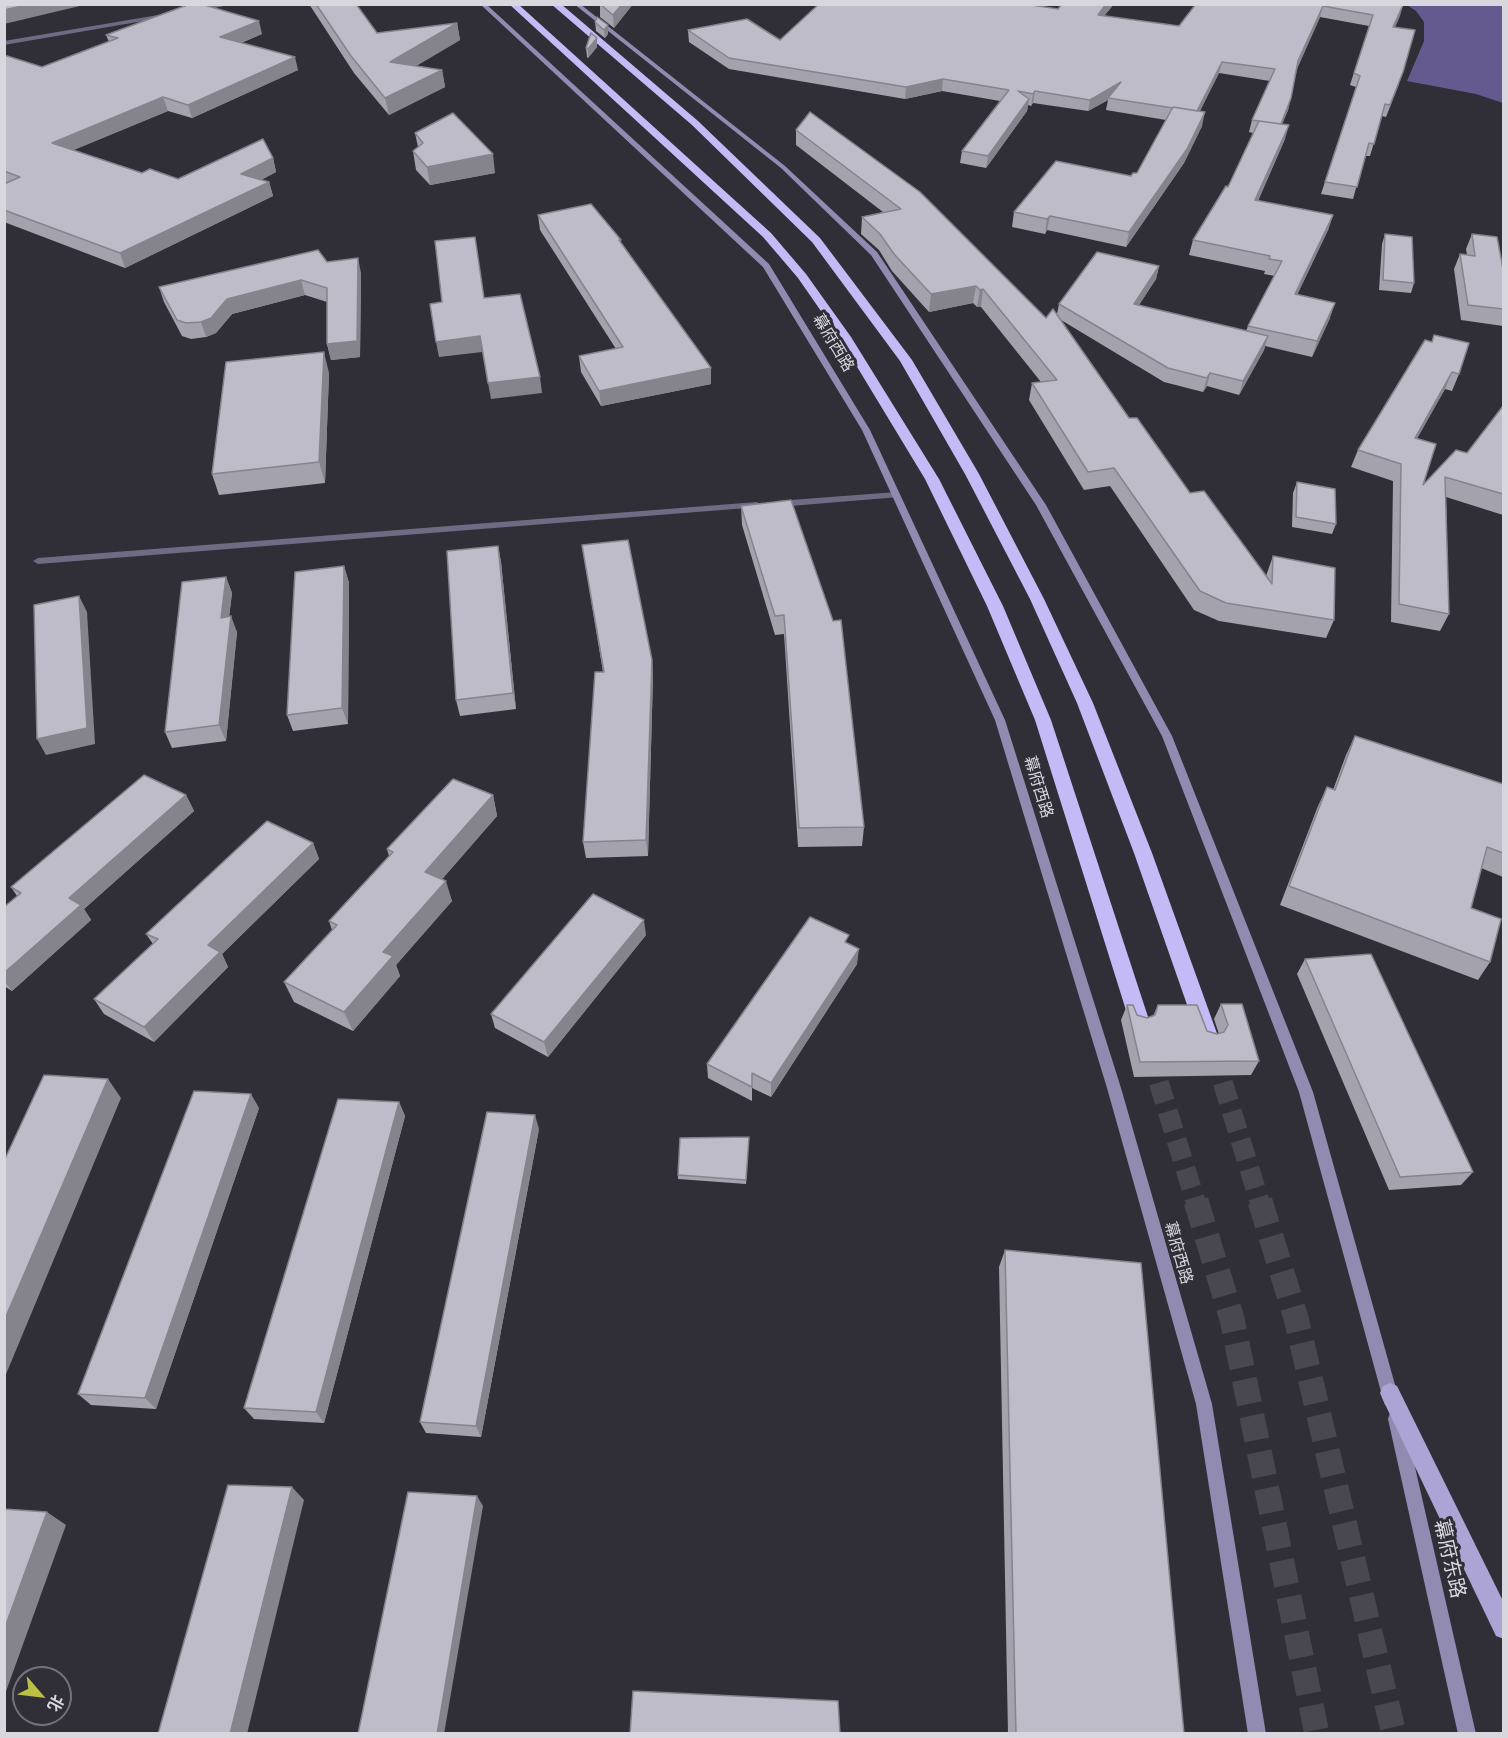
<!DOCTYPE html>
<html>
<head>
<meta charset="utf-8">
<style>
  body { margin:0 }
  #map { position:relative; width:1508px; height:1738px; overflow:hidden; background:#302f38; font-family:"IBM Plex Serif","Noto Sans SC",serif }
  canvas { display:block }
  .frame { position:absolute; inset:0; border:6px solid #d8d7dd; pointer-events:none }
  .north { position:absolute; left:12px; top:1666px; width:60px; height:60px; box-sizing:border-box; background:#302f38; border:2px solid #73727a; border-radius:50%; rotate:118deg; font-size:16px; font-weight:700; line-height:24px; text-align:center; color:#d8d7dd }
  .north::after { content:''; display:block; margin:auto; width:21px; height:27px; background:#bbc044; clip-path:polygon(50% 0,100% 100%,50% 72%,0 100%) }
</style>
</head>
<body>
<div id="map">
<canvas width="1508" height="1738"></canvas>
<div class="frame"></div>
<div class="north">北</div>
</div>
<script>
const context = document.querySelector('canvas').getContext('2d');
context.lineJoin = 'round';
function paint(path, color) { context.fillStyle = color; context.fill(path, 'evenodd'); }
const poly = rows => new Path2D(rows.map(r => 'M' + r).join(''));
function strokePath(path, color, width, dash) { context.strokeStyle = color; context.lineWidth = width; context.lineCap = dash ? 'butt' : 'round'; context.setLineDash(dash || []); context.stroke(path); }
function write(font, color, halo, rows, align = 'center') {
  context.font = font + ' "IBM Plex Serif","Noto Sans SC",serif'; context.lineWidth = 6; context.setLineDash([]); context.textBaseline = 'middle'; context.strokeStyle = halo; context.fillStyle = color; for (const [text, x, y, turn = 0] of rows) {
    context.save(); context.translate(x, y); context.rotate((+turn || 0) * Math.PI / 180); context.textAlign = isNaN(turn) ? turn : align; if (halo) context.strokeText(text, 0, 0); context.fillText(text, 0, 0); context.restore();
  }
}
const forest = poly([
  [1407,5,1503,5,1503,103,1476,94,1407,81,1424,41,1424,22,1416,11]
]);
const highwayTunnelFar1 = poly([
  [1150,1054,1196,1203],
  [1214,1054,1260,1203]
]);
const highwayTunnel = poly([
  [1196,1201,1232,1319,1317,1734],
  [1260,1201,1296,1318,1394,1734]
]);
const street = poly([
  [219,4,233,4,196,12,193,10,219,4],
  [170,13,172,16,4,45,4,41,170,13],
  [896,492,899,493,899,497,778,507,773,504,778,501,896,492],
  [757,502,762,505,760,507,38,564,33,561,38,558,757,502]
]);
const secondary = poly([
  [480,4,486,4,769,264,870,430,1005,720,1121,1088,1212,1404,1266,1734,1248,1734,1196,1404,1107,1088,995,720,862,430,763,267,480,4],
  [574,4,580,4,785,166,877,252,1046,505,1172,736,1313,1092,1399,1399,1397,1405,1391,1407,1385,1405,1383,1399,1299,1092,1162,736,1036,505,871,255,781,168,574,4],
  [1396,1411,1402,1413,1404,1419,1476,1734,1458,1734,1388,1419,1390,1413,1396,1411]
]);
const primary = poly([
  [1390,1383,1397,1386,1504,1603,1504,1639,1496,1636,1383,1400,1380,1393,1383,1386,1390,1383]
]);
const highway = poly([
  [509,4,518,4,771,233,806,274,851,337,939,479,1003,606,1051,720,1150,1023,1147,1029,1140,1031,1133,1029,1130,1023,1035,720,987,606,925,479,839,337,798,278,763,237,509,4],
  [551,4,561,4,698,121,820,238,912,360,979,474,1044,599,1093,703,1152,853,1219,1039,1216,1045,1209,1047,1202,1045,1199,1039,1134,853,1077,703,1030,599,965,474,900,361,812,242,692,125,551,4]
]);
const wall = poly([
  [309,4,356,4,377,33,457,23,460,40,416,66,442,70,445,87,389,115,354,73],
  [600,4,633,4,614,28,600,17],
  [1062,4,1114,4,1104,16,1179,26,1196,4,1403,5,1394,28,1399,84,1386,117,1382,116,1370,156,1365,156,1353,199,1321,194,1356,87,1350,85,1369,26,1320,17,1297,69,1288,110,1282,124,1285,139,1258,201,1333,215,1328,230,1297,295,1330,318,1312,357,1265,346,1264,350,1239,395,1207,386,1203,392,1164,382,1061,320,1129,418,1190,493,1266,576,1273,556,1334,620,1326,638,1219,621,1194,610,1110,486,1084,490,1029,400,1032,383,1041,382,981,307,977,307,973,303,929,312,892,271,879,250,861,234,862,217,883,212,796,145,796,130,1046,318,1057,314,1059,304,1159,266,1156,279,1139,305,1246,331,1248,326,1275,276,1264,274,1265,271,1189,255,1193,240,1228,187,1253,133,1249,132,1252,120,1270,81,1219,73,1200,111,1202,126,1184,163,1126,247,1047,230,1045,234,1012,227,1014,212,1137,173,1166,120,1106,110,1108,100,1088,111,1033,103,1031,106,1028,105,1027,111,986,168,960,163,962,151,1000,101,942,91,905,99,729,69,689,42,688,30,780,40,1058,9],
  [597,17,608,34,605,38,596,31,595,22],
  [262,34,241,43,298,70,192,118,168,111,73,150,142,173,178,179,273,158,276,172,261,180,269,182,273,196,125,268,4,222,4,184,7,183,4,183,4,55,42,67,109,42,106,35],
  [597,38,597,47,588,58,587,57,586,48],
  [415,133,495,173,430,185,416,170,413,151,418,147],
  [538,215,621,240,621,243,711,384,601,406,581,372,579,356,616,349,540,230],
  [1385,234,1414,283,1411,293,1379,290,1382,244],
  [1472,234,1503,269,1503,326,1461,320,1454,269,1460,254,1467,255,1466,249],
  [327,262,361,273,360,357,331,360,327,344,327,302,305,295,232,314,216,333,206,337,191,339,182,336,164,302,159,287],
  [1425,340,1459,374,1452,391,1445,389,1417,438,1423,485,1467,453,1503,406,1503,515,1446,497,1449,614,1440,631,1391,622,1393,481,1351,467,1358,450],
  [329,373,325,483,219,495,212,474],
  [1297,482,1336,524,1332,534,1292,527,1293,493],
  [791,500,864,827,862,846,798,847,784,634,775,635,742,525,741,506],
  [582,545,652,660,653,676,648,856,586,858,583,842,603,672],
  [498,546,501,562,516,709,460,716,456,700],
  [344,566,349,583,348,724,293,731,287,715],
  [226,577,232,593,229,617,237,632,226,741,172,748,165,732],
  [1355,736,1503,784,1503,877,1481,868,1471,908,1490,962,1478,980,1280,905,1318,806,1327,787,1333,790,1346,755],
  [186,795,194,811,84,909,91,920,12,991,4,986,4,907,17,896,11,887],
  [493,795,497,816,442,879,452,901,396,965,400,976,353,1031,294,1002,284,982,332,930,329,921,389,856,387,849],
  [313,843,319,859,222,954,228,967,154,1042,104,1014,94,999,153,944,146,934],
  [646,935,548,1057,495,1028,491,1014],
  [848,944,857,964,771,1097,752,1088,752,1101,708,1078,707,1064],
  [1305,959,1473,1172,1461,1185,1389,1190,1297,974],
  [1221,1004,1259,1061,1251,1075,1134,1077,1121,1020,1127,1005,1137,1015,1147,1018,1153,1016,1158,1005,1207,1031,1217,1034,1219,1034,1214,1019],
  [399,1102,405,1116,324,1423,254,1419,244,1408],
  [259,1108,156,1409,91,1405,78,1394],
  [539,1129,481,1437,426,1433,420,1422],
  [749,1137,746,1184,678,1179,678,1175],
  [1005,1250,1184,1734,1008,1734,999,1267]
]);
const shadedWall = poly([
  [30,4,83,4,84,5,4,24,4,10],
  [622,4,633,4,614,28,613,15],
  [1106,4,1114,4,1096,26,1098,15],
  [1403,5,1400,16,1390,39,1393,27],
  [1323,6,1320,17,1295,73,1298,61],
  [259,21,262,34,224,50,220,37],
  [457,23,460,40,394,79,390,62],
  [608,25,608,34,605,38,604,30],
  [597,38,597,47,588,58,588,49],
  [295,57,298,70,192,118,188,105],
  [1222,62,1219,73,1193,124,1196,112],
  [442,70,445,87,389,115,385,98],
  [943,79,942,91,905,99,906,87],
  [1121,82,1108,98,1108,100,1088,111,1090,100],
  [1035,91,1033,103,1031,106,1033,94],
  [163,97,168,111,57,157,52,143],
  [1291,98,1288,110,1277,137,1280,125],
  [1029,99,1027,111,986,168,988,156],
  [1205,112,1202,126,1184,163,1126,247,1129,232],
  [1289,125,1285,139,1251,215,1255,200],
  [493,154,495,173,430,185,427,167],
  [273,158,276,172,245,188,241,174],
  [269,182,273,196,125,268,120,253],
  [1333,215,1328,230,1290,310,1295,294],
  [1050,216,1047,230,1045,234,1047,219],
  [358,258,361,273,360,357,331,360,327,344],
  [1159,266,1156,279,1131,317,1134,304],
  [301,280,305,295,232,314,216,333,206,337,201,322,227,299],
  [976,286,973,303,929,312,931,294],
  [983,289,981,307,977,307,980,290],
  [1335,303,1330,318,1312,357,1317,341],
  [480,336,482,352,439,357,436,342],
  [1268,336,1264,350,1239,395,1243,381],
  [324,352,329,373,325,483,319,462],
  [711,368,711,384,601,406,599,391],
  [1452,372,1445,389,1408,455,1415,438],
  [1210,373,1207,386,1203,392,1207,378],
  [540,377,542,393,491,399,488,383],
  [498,546,501,562,516,709,513,693],
  [344,566,349,583,348,724,342,708],
  [226,577,232,593,227,634,221,618],
  [79,596,87,612,95,744,46,755,37,739],
  [231,616,237,632,226,741,219,725],
  [652,660,653,676,648,856,646,840],
  [186,795,194,811,84,909,91,920,12,991,4,981,4,973,69,898],
  [493,795,497,816,431,892,425,872],
  [313,843,319,859,222,954,228,967,154,1042,144,1027,208,945],
  [446,881,452,901,396,965,400,976,353,1031,344,1012,383,952],
  [644,920,646,935,548,1057,544,1042],
  [859,949,857,964,771,1097,771,1083],
  [108,1079,121,1098,4,1379,4,1321],
  [251,1094,259,1108,156,1409,145,1398],
  [399,1102,405,1116,324,1423,316,1412],
  [535,1115,539,1129,481,1437,476,1426],
  [292,1487,304,1500,247,1734,230,1734],
  [477,1496,483,1506,444,1734,437,1734],
  [47,1512,66,1525,4,1697,4,1630]
]);
const building = poly([
  [4,4,30,4,4,10,4,4],
  [190,4,201,4,259,21,220,37,295,57,188,105,163,97,52,143,142,173,150,169,178,179,263,139,273,158,241,174,269,182,120,253,4,210,4,184,20,177,4,171,4,55,42,67,118,38,106,35,190,4],
  [316,4,356,4,377,33,457,23,390,62,442,70,385,98,351,56,316,4],
  [600,4,622,4,613,15,600,4],
  [819,4,1025,4,1058,9,1062,4,1106,4,1098,15,1179,26,1196,4,1400,4,1403,5,1393,27,1415,30,1403,72,1390,105,1385,104,1374,144,1369,143,1357,187,1325,182,1360,76,1354,73,1373,15,1323,6,1298,61,1291,98,1281,124,1252,120,1275,69,1222,62,1197,111,1173,107,1173,108,1108,98,1121,82,1090,100,1035,91,1033,94,1018,91,1029,99,988,156,962,151,1009,90,943,79,906,87,729,58,688,30,747,19,780,40,819,4],
  [597,17,608,25,604,30,595,22,597,17],
  [591,33,597,38,588,49,586,48,591,33],
  [1173,107,1205,112,1187,149,1129,232,1050,216,1047,219,1014,212,1056,161,1131,176,1133,173,1137,173,1173,107],
  [810,112,920,192,1046,318,1053,309,1129,418,1137,418,1190,493,1204,491,1272,584,1273,556,1335,568,1334,620,1226,603,1200,591,1114,468,1088,472,1032,383,1057,380,983,289,980,290,976,286,931,294,894,254,880,234,862,217,901,209,796,130,810,112],
  [453,113,493,154,427,167,413,151,423,143,415,133,453,113],
  [1259,121,1289,125,1255,200,1333,215,1295,294,1335,303,1317,341,1248,326,1282,261,1269,259,1270,256,1193,240,1226,186,1228,187,1259,121],
  [591,204,621,240,619,240,711,368,599,391,579,356,623,347,538,215,591,204],
  [1385,234,1412,237,1414,283,1383,280,1385,234],
  [1472,234,1497,237,1503,269,1503,309,1468,305,1460,254,1475,256,1472,234],
  [475,237,484,298,520,294,540,377,488,383,480,336,436,342,430,304,442,302,435,241,475,237],
  [318,250,327,262,358,258,357,341,327,344,327,288,301,280,227,299,211,318,201,322,186,323,177,320,159,287,318,250],
  [1097,252,1159,266,1134,304,1268,336,1243,381,1210,373,1207,378,1168,368,1059,304,1097,252],
  [1434,335,1469,343,1459,374,1452,372,1415,438,1436,444,1423,485,1456,450,1467,453,1503,406,1503,494,1445,477,1449,614,1399,604,1401,464,1358,450,1425,340,1432,342,1434,335],
  [324,352,319,462,212,474,226,362,324,352],
  [1297,482,1335,489,1336,524,1296,517,1297,482],
  [791,500,833,621,841,620,864,827,799,828,784,615,775,616,741,506,791,500],
  [628,540,652,660,646,840,583,842,595,672,604,672,582,545,628,540],
  [498,546,513,693,456,700,447,551,498,546],
  [344,566,342,708,287,715,295,572,344,566],
  [226,577,221,618,231,616,219,725,165,732,182,582,226,577],
  [79,596,87,728,37,739,34,605,79,596],
  [1355,736,1503,784,1503,853,1487,847,1471,908,1501,919,1490,962,1289,886,1327,787,1335,790,1355,736],
  [144,775,186,795,69,898,81,905,4,973,4,907,21,893,11,887,144,775],
  [453,779,493,795,425,872,446,881,383,952,393,956,344,1012,284,982,337,925,329,921,393,852,387,849,453,779],
  [267,821,313,843,208,945,220,952,144,1027,94,999,158,939,146,934,267,821],
  [593,894,644,920,544,1042,491,1014,593,894],
  [810,917,849,935,845,942,859,949,771,1083,752,1073,752,1087,707,1064,810,917],
  [1371,954,1473,1172,1400,1177,1305,959,1371,954],
  [1221,1004,1242,1004,1259,1061,1140,1062,1127,1005,1133,1005,1137,1015,1147,1018,1155,1015,1158,1005,1197,1005,1207,1031,1217,1034,1224,1032,1228,1025,1221,1004],
  [44,1075,108,1079,4,1321,4,1161,44,1075],
  [194,1091,251,1094,145,1398,78,1394,194,1091],
  [338,1099,399,1102,316,1412,244,1408,338,1099],
  [487,1112,535,1115,476,1426,420,1422,487,1112],
  [749,1137,746,1180,678,1175,680,1138,749,1137],
  [1005,1250,1141,1263,1184,1734,1016,1734,1005,1250],
  [228,1485,292,1487,230,1734,158,1734,228,1485],
  [408,1492,477,1496,437,1734,358,1734,408,1492],
  [4,1509,47,1512,4,1630,4,1509],
  [633,1691,838,1701,840,1734,630,1734,633,1691]
]);
const streetNames = [
  ["幕府西路",833,343,59],
  ["幕府西路",1038,787,73],
  ["幕府西路",1178,1253,74]
];
const nearStreetnames = [
  ["幕府东路",1449,1559,77]
];
paint(forest, '#645a8f');
strokePath(highwayTunnelFar1, '#494851', 20, [20, 10]);
strokePath(highwayTunnel, '#494851', 25, [25, 12]);
paint(street, '#6e6b83');
paint(secondary, '#918bb1');
paint(primary, '#aba4d5');
paint(highway, '#c3baf6');
paint(wall, '#a3a2ad');
paint(shadedWall, '#85848d');
paint(building, '#bebcc9');
strokePath(building, '#85848d', 1.5);
write('16px', '#d8d7dd', '#302f38', streetNames);
write('20px', '#d8d7dd', '#302f38', nearStreetnames);
</script>
</body>
</html>
